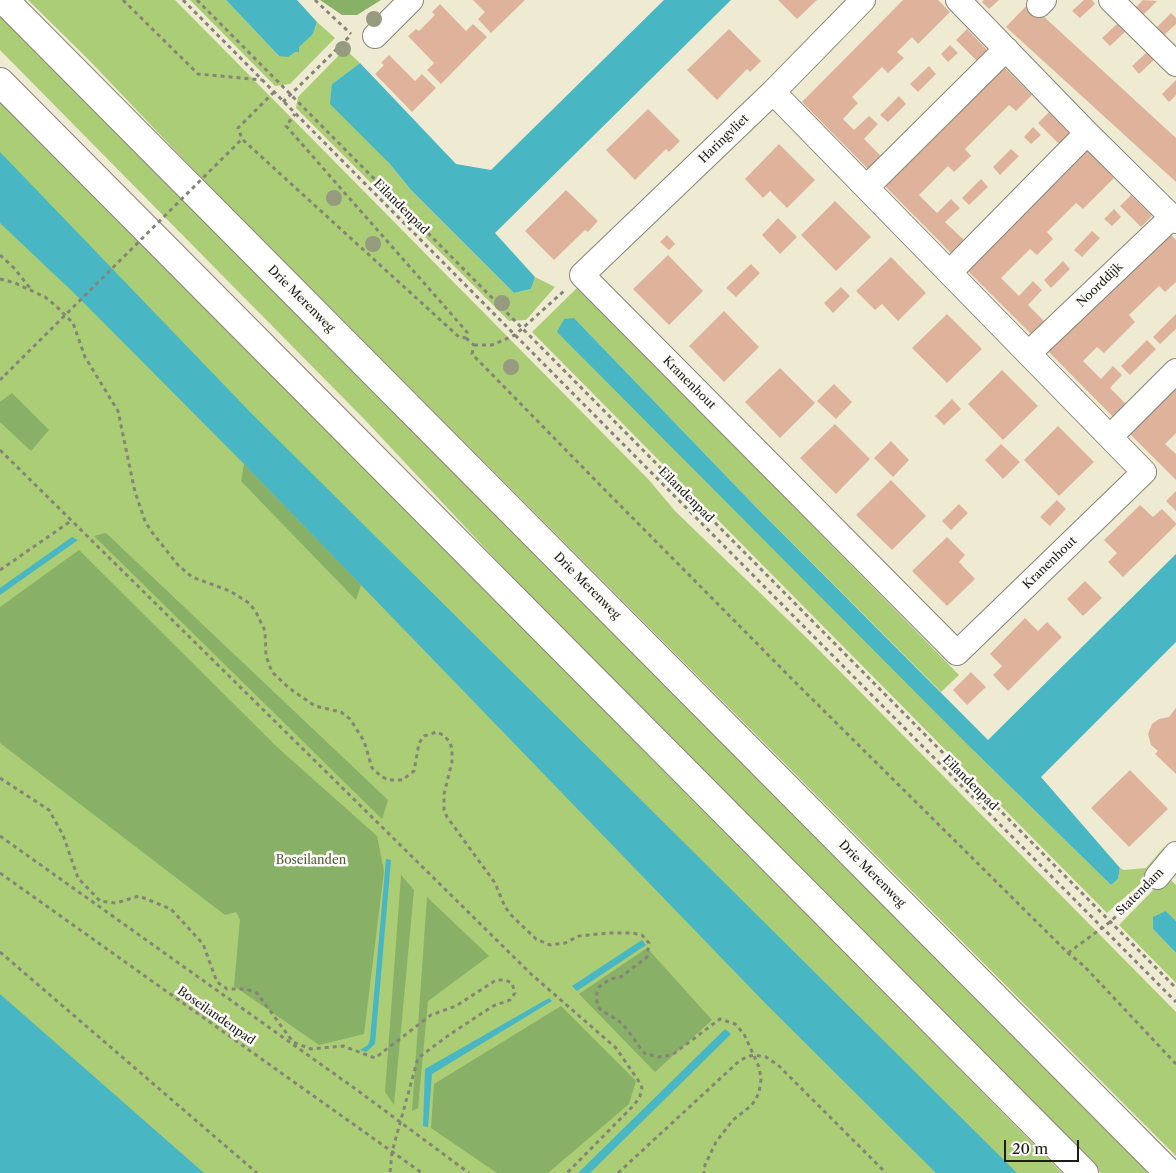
<!DOCTYPE html>
<html>
<head>
<meta charset="utf-8">
<style>
  body { margin:0 }
  #map { position:relative; width:1176px; height:1173px; overflow:hidden; background:#efebd3; font-family:"Libre Caslon Text",serif }
  canvas { display:block }
  .scale { position:absolute; left:1004px; top:1140px; width:75px; height:22px; box-sizing:border-box; border:2px solid #1c1c1c; border-top:0; padding-left:6px; font-size:15px; line-height:18px; white-space:nowrap; color:#1c1c1c; -webkit-text-stroke:4px #fdfcf7; paint-order:stroke }
</style>
</head>
<body>
<div id="map">
<canvas width="1176" height="1173"></canvas>
<div class="scale">20 m</div>
</div>
<script>
const context = document.querySelector('canvas').getContext('2d');
context.lineJoin = 'round';
function paint(path, color) { context.fillStyle = color; context.fill(path, 'evenodd'); }
const poly = rows => new Path2D(rows.map(r => 'M' + r).join(''));
function strokePath(path, color, width, dash) { context.strokeStyle = color; context.lineWidth = width; context.lineCap = dash ? 'butt' : 'round'; context.setLineDash(dash || []); context.stroke(path); }
function write(font, color, halo, rows, align = 'center') {
  context.font = font + ' "Libre Caslon Text",serif'; context.lineWidth = 5; context.setLineDash([]); context.textBaseline = 'middle'; context.strokeStyle = halo; context.fillStyle = color; for (const [text, x, y, turn = 0] of rows) {
    context.save(); context.translate(x, y); context.rotate((+turn || 0) * Math.PI / 180); context.textAlign = isNaN(turn) ? turn : align; if (halo) context.strokeText(text, 0, 0); context.fillText(text, 0, 0); context.restore();
  }
}
const green = poly([
  [28,0,175,0,649,480,675,511,813,644,1176,1012,1176,1156,209,186,88,59],
  [190,0,226,0,279,56,313,34,317,22,335,38,290,84,275,86],
  [0,14,86,100,1149,1173,1101,1173,615,687,366,421,0,50],
  [345,49,360,63,332,84,389,163,411,190,514,293,531,289,535,277,555,287,526,320,509,321,296,108,298,97],
  [0,96,290,389,1062,1173,0,1173],
  [578,287,959,675,941,692,755,506,574,318,978,755,1111,885,1118,879,1120,868,1124,870,1146,868,1164,847,1169,853,1140,884,1107,913,532,332],
  [1169,878,1176,885,1176,921,1166,911,1153,929,1176,953,1176,983,1119,925,1163,880]
]);
const forest = poly([
  [320,0,381,0,357,15,342,15],
  [12,393,49,430,31,451,0,422,0,402],
  [244,464,361,585,356,600,241,481],
  [106,533,388,800,382,819,94,536],
  [79,550,277,747,377,836,384,871,364,1034,319,1045,234,986,240,920,236,912,225,915,0,743,0,607],
  [401,875,414,890,394,1105,385,1092],
  [427,897,489,956,428,1001,418,1108,412,1111],
  [647,948,712,1020,655,1072,579,994],
  [561,1006,636,1081,629,1104,548,1173,497,1173,431,1128,434,1084]
]);
const water = poly([
  [226,0,297,0,317,22,313,34,299,47,299,52,295,52,288,57,279,56],
  [664,0,731,0,495,233,535,277,531,289,514,293,411,190,389,163,330,104,332,84,360,63,456,164,491,170],
  [0,152,251,413,1017,1173,936,1173,767,1005,244,464,75,294,0,223],
  [574,318,755,506,988,740,1176,554,1176,642,1041,777,1120,868,1118,879,1111,885,978,755,557,332,564,319],
  [72,537,78,540,0,595,0,588],
  [386,859,391,860,375,1044,366,1052,360,1050,368,1045,370,1040],
  [1166,911,1176,921,1176,953,1153,929,1153,917],
  [642,940,646,945,577,991,572,986],
  [0,994,204,1173,0,1173],
  [549,998,552,1001,432,1074,428,1127,423,1126,425,1069],
  [725,1029,731,1034,590,1173,578,1173]
]);
const building = poly([
  [473,0,525,0,491,33,478,19,485,12],
  [778,0,817,0,797,19],
  [903,0,938,0,950,12,918,44,912,37,897,52,904,58,888,73,882,67,852,97,858,103,843,119,854,130,869,116,878,124,864,139,882,157,869,170,802,102],
  [984,0,999,0,989,9,982,2],
  [1084,0,1092,0,1095,4,1080,18,1072,11],
  [1143,0,1157,1,1142,16,1135,8],
  [1029,3,1176,138,1176,182,1006,27],
  [440,4,466,31,473,24,487,37,441,84,427,70,434,63,408,36,416,29,419,31,435,15,432,12],
  [1171,13,1176,18,1176,24,1163,36,1156,28],
  [1117,24,1125,32,1110,46,1102,38],
  [729,29,761,61,750,72,747,69,717,100,687,70],
  [967,29,987,50,977,61,956,40],
  [950,45,958,53,948,62,941,54],
  [1147,52,1155,59,1139,74,1132,66],
  [389,55,415,81,422,74,436,88,412,112,375,74,384,65,381,63],
  [929,66,936,74,918,92,910,84],
  [1003,66,1032,95,1016,111,1009,105,965,149,971,156,954,172,948,166,919,195,937,213,951,199,960,208,945,222,964,240,951,253,884,185],
  [1176,80,1176,95,1169,102,1162,94],
  [899,96,906,104,888,122,880,115],
  [648,109,680,141,669,152,666,149,635,180,606,150],
  [1049,112,1069,133,1059,144,1038,123],
  [1033,127,1041,135,1031,144,1024,137],
  [779,144,815,180,787,208,770,191,763,198,745,179],
  [1011,149,1019,156,1000,175,993,167],
  [1086,149,1114,178,1083,209,1076,203,1047,232,1053,239,1037,255,1030,249,1001,278,1019,296,1033,281,1042,290,1028,305,1046,323,1033,336,965,268],
  [981,179,988,187,969,205,962,198],
  [566,190,598,221,588,232,585,230,554,260,525,231],
  [1131,195,1152,216,1141,227,1120,206],
  [835,201,871,237,836,271,801,235],
  [1114,209,1121,217,1112,226,1104,219],
  [778,218,797,237,780,254,762,235],
  [1092,231,1100,238,1082,257,1074,250],
  [1168,232,1176,240,1176,282,1165,292,1159,286,1129,315,1135,322,1104,353,1097,347,1083,361,1101,379,1113,366,1122,375,1110,388,1128,406,1115,419,1048,351],
  [667,235,675,244,669,250,660,242],
  [668,255,703,291,669,325,633,289],
  [891,257,926,293,898,321,882,304,875,310,856,291],
  [1063,261,1070,269,1051,288,1044,280],
  [751,264,760,273,736,297,726,288],
  [841,287,850,296,833,313,824,303],
  [724,311,759,347,724,382,689,346],
  [947,314,982,349,947,383,912,348],
  [1176,314,1176,329,1160,344,1153,337],
  [1147,340,1156,349,1130,375,1121,366],
  [780,368,815,403,780,438,745,402],
  [1002,370,1038,406,1003,440,968,404],
  [834,384,852,402,836,419,817,401],
  [1176,387,1176,433,1165,444,1176,454,1176,480,1130,434],
  [952,399,961,409,944,425,935,416],
  [835,424,870,459,836,494,800,458],
  [1058,426,1094,462,1059,496,1024,460],
  [891,441,909,460,893,477,874,458],
  [1001,444,1020,462,1003,479,985,460],
  [891,480,926,516,892,550,856,515],
  [1176,491,1176,511,1166,501],
  [1057,500,1066,509,1050,526,1040,517],
  [959,504,968,513,951,530,942,521],
  [1140,505,1153,517,1162,509,1176,523,1176,525,1123,577,1108,562,1117,553,1104,540],
  [947,537,965,555,959,562,975,579,947,606,912,571],
  [1085,581,1102,598,1083,616,1067,599],
  [1025,618,1038,631,1047,622,1062,637,1008,691,993,675,1002,666,990,654],
  [971,672,986,687,967,705,953,690],
  [1176,708,1176,774,1155,754,1158,751,1151,745,1148,734,1152,724,1159,719,1169,717],
  [1130,770,1168,809,1129,847,1091,808]
]);
const path = poly([
  [123,0,198,74,262,80],
  [183,0,1176,1002],
  [197,0,1176,988],
  [315,0,351,34],
  [274,92,238,128,242,139,459,337,466,338,467,332,286,126,295,114],
  [283,102,350,36],
  [0,255,14,268,30,288],
  [0,279,15,283,45,297,56,306,73,323,85,357,118,411,135,492,145,521,151,531,178,565,192,577,230,591,249,603,256,612,265,631,266,656,272,672,289,688,315,706,341,712,350,719,364,741,372,768,382,777,389,780,402,780,414,771,419,743,424,736,437,732,443,735,449,741,452,748,452,762,444,794,444,810,447,817,495,883,505,907,512,916,536,939,550,945,565,943,579,936,608,933,632,933,642,935,649,943,647,957,621,977,610,979,599,987,596,996,598,1007,601,1010,619,1021,626,1028,644,1053,658,1057,672,1055,720,1019,735,1024,744,1034,759,1067,761,1079,759,1093,752,1105,733,1120,716,1142,705,1165,704,1173],
  [466,338,474,345,472,354,602,487,794,681,1068,953,1084,966,1176,1064],
  [474,345,492,345,515,335,564,291],
  [0,380,5,375],
  [0,450,531,974,616,1048,640,1083,642,1088,640,1096,635,1104,567,1173],
  [0,570,71,521],
  [0,778,49,810,63,835,78,878,100,901,116,903,139,896,171,909,203,944,217,982,227,989,246,989,257,993,293,1042,311,1049,343,1046,375,1058,431,1015,456,1006,496,980,505,980,512,983,515,993,510,1000,493,1006,449,1035,418,1058,392,1152,390,1173],
  [0,836,357,1090,469,1173],
  [0,873,422,1173],
  [0,952,257,1173],
  [1068,953,1110,922,1141,893],
  [618,1173,737,1063,746,1057,754,1055,766,1057,779,1066,886,1173]
]);
const street = poly([
  [958,0,1087,133,1176,221],
  [1111,0,1176,64],
  [1039,5,1044,0],
  [375,36,411,0],
  [773,92,1144,472,957,653,582,275,773,92,863,0],
  [867,187,1006,49],
  [950,272,1087,133],
  [1029,353,1172,217],
  [1110,437,1176,371],
  [1157,877,1176,854]
]);
const highway = poly([
  [4,0,1169,1173],
  [0,82,1084,1173]
]);
const pathBridge = poly([
  [5,375,242,139]
]);
const trees = [
  [374,19],
  [343,49],
  [334,198],
  [373,244],
  [502,303],
  [511,367]
];
const streetNames = [
  ["Haringvliet",724,139,-44],
  ["Eilandenpad",401,207,45],
  ["Noorddijk",1100,285,-44],
  ["Drie Merenweg",301,299,45],
  ["Kranenhout",689,383,45],
  ["Eilandenpad",686,495,45],
  ["Kranenhout",1050,563,-44],
  ["Drie Merenweg",587,586,45],
  ["Eilandenpad",970,783,45],
  ["Drie Merenweg",872,874,45],
  ["Statendam",1140,892,-45],
  ["Boseilandenpad",216,1016,35]
];
const parkNames = [
  ["Boseilanden",311,861]
];
paint(green, '#abcd75');
paint(forest, '#88b066');
paint(water, '#48b6c3');
paint(building, '#dfb39b');
strokePath(street, '#868478', 26);
strokePath(highway, '#868478', 30);
strokePath(path, '#868478', 3, [4, 4]);
strokePath(street, '#fff', 24);
strokePath(highway, '#fff', 28);
strokePath(pathBridge, '#868478', 3, [4, 4]);
context.fillStyle = '#969b7f';
for (const [x, y] of trees) { context.beginPath(); context.arc(x, y, 8, 0, 2 * Math.PI); context.fill(); }
write('12px', '#1c1c1c', '#fdfcf7', streetNames);
write('12px', '#4e5a3b', '#fdfcf7', parkNames);
</script>
</body>
</html>
